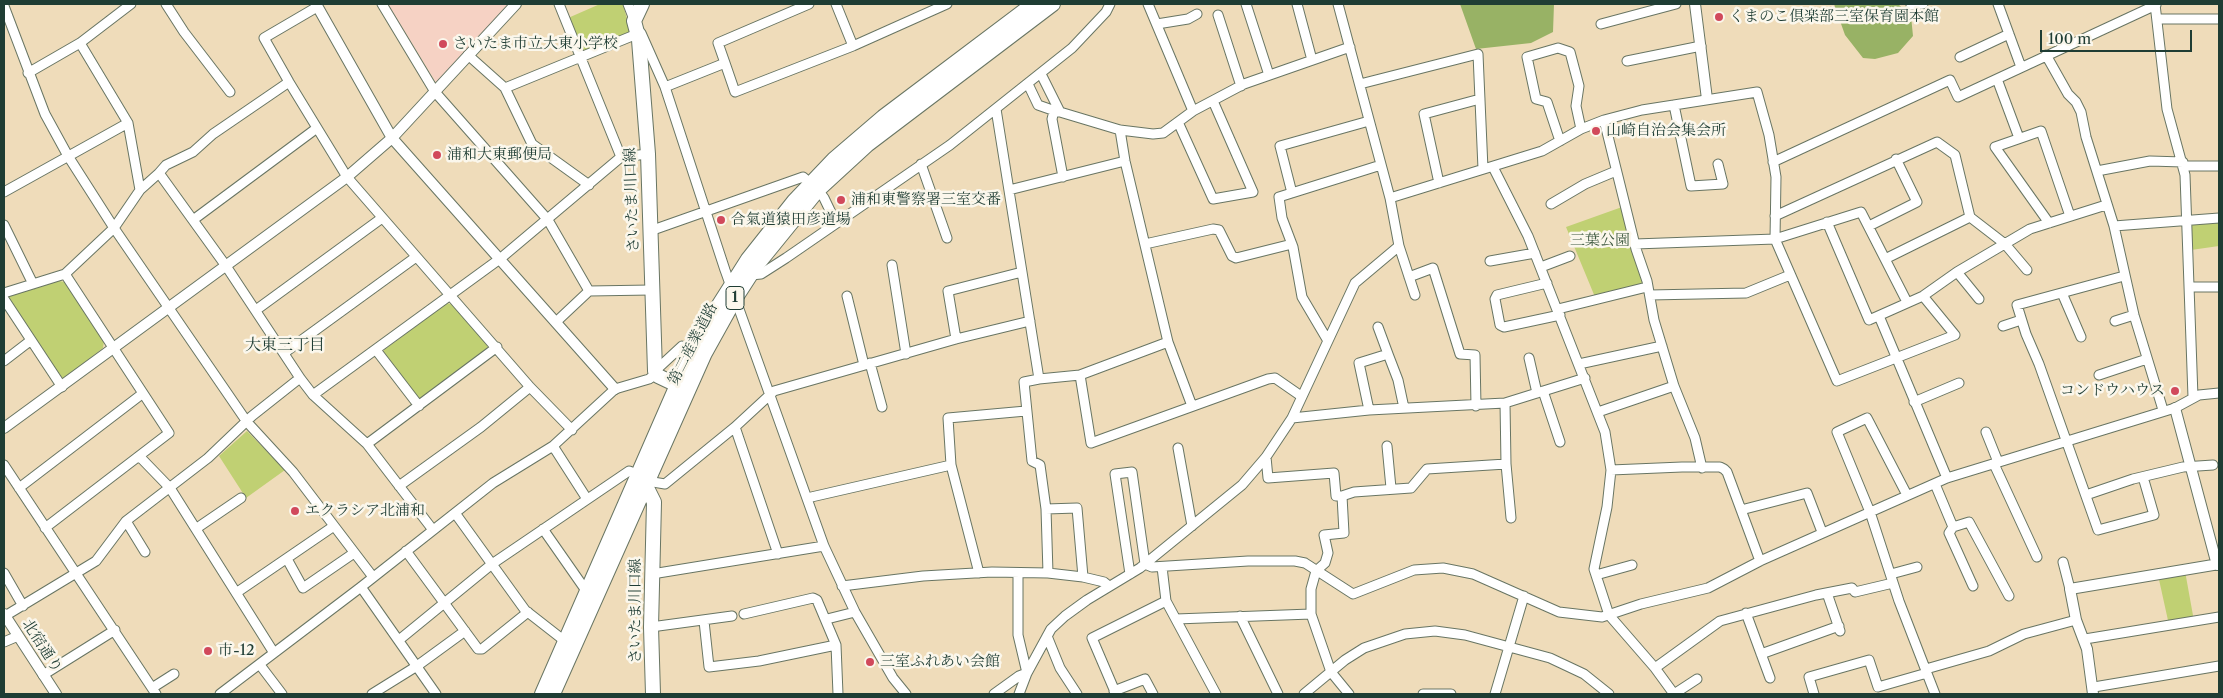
<!DOCTYPE html>
<html>
<head>
<meta charset="utf-8">
<style>
  body { margin:0 }
  #map { position:relative; width:2223px; height:698px; overflow:hidden; background:#efdcba; font-family:"Libre Caslon Text",serif }
  canvas { display:block }
  .frame { position:absolute; inset:0; border:5px solid #1f3d34; pointer-events:none }
  .scale { position:absolute; left:2040px; top:30px; width:152px; height:22px; box-sizing:border-box; border:2px solid #1f3d34; border-top:0; padding-left:6px; font-size:15px; line-height:18px; white-space:nowrap; color:#1f3d34; -webkit-text-stroke:4px #fbf7ec; paint-order:stroke }
</style>
</head>
<body>
<div id="map">
<canvas width="2223" height="698"></canvas>
<div class="frame"></div>
<div class="scale">100 m</div>
</div>
<script>
const context = document.querySelector('canvas').getContext('2d');
context.lineJoin = 'round';
function paint(path, color) { context.fillStyle = color; context.fill(path, 'evenodd'); }
const poly = rows => new Path2D(rows.map(r => 'M' + r).join(''));
function strokePath(path, color, width, dash) { context.strokeStyle = color; context.lineWidth = width; context.lineCap = dash ? 'butt' : 'round'; context.setLineDash(dash || []); context.stroke(path); }
function write(font, color, halo, rows, align = 'center') {
  context.font = font + ' "Libre Caslon Text","Noto Serif JP",serif'; context.lineWidth = 5; context.setLineDash([]); context.textBaseline = 'middle'; context.strokeStyle = halo; context.fillStyle = color; for (const [text, x, y, turn = 0] of rows) {
    context.save(); context.translate(x, y); context.rotate((+turn || 0) * Math.PI / 180); context.textAlign = isNaN(turn) ? turn : align; if (halo) context.strokeText(text, 0, 0); context.fillText(text, 0, 0); context.restore();
  }
}
const built = poly([
  [388,4,509,4,437,84]
]);
const green = poly([
  [600,4,623,4,631,34,582,54,568,18],
  [1622,207,1643,280,1641,285,1595,297,1566,227],
  [2219,222,2219,246,2191,250,2191,225,2192,223],
  [59,281,65,282,104,341,103,348,62,380,8,299,9,294],
  [447,303,453,305,488,344,487,350,421,399,415,398,383,355,384,350],
  [247,431,285,470,246,498,219,456],
  [2185,571,2194,621,2169,625,2158,575]
]);
const forest = poly([
  [1460,4,1554,4,1553,32,1531,43,1476,49],
  [1834,4,1898,4,1911,16,1913,36,1898,53,1875,59,1863,58,1845,35]
]);
const minor = poly([
  [166,4,184,32,230,92],
  [382,4,435,92,548,220,589,291,651,290],
  [559,4,621,157],
  [628,4,635,22],
  [836,4,853,46],
  [1148,4,1193,111],
  [1246,4,1269,75],
  [1297,4,1312,60],
  [1338,4,1390,198,1399,246,1415,295],
  [1998,4,2021,67],
  [2155,4,2167,109,2185,175,2193,397],
  [1911,5,1923,4],
  [4,6,45,114,68,156,114,228,247,422,293,472,373,577],
  [317,7,264,38,289,82,347,177,530,387,572,430],
  [1218,15,1241,86],
  [2157,19,2219,19],
  [1157,24,1188,19,1197,14],
  [1601,24,1676,4],
  [641,33,665,87,725,270,824,546,855,612,893,678,906,694],
  [468,55,505,88,532,144,589,185],
  [2046,55,2068,94,2076,102,2081,112,2086,137,2114,226,2134,315,2163,410],
  [1960,57,2009,34],
  [1627,61,1701,46],
  [725,63,718,43,809,4],
  [28,73,80,43,131,4],
  [1041,74,1060,112,1120,130,1153,134,1163,133,1193,111,1244,84,1350,47],
  [1997,79,2019,138],
  [1028,84,1038,105,1058,112],
  [1360,84,1478,54,1483,169],
  [665,87,725,63,735,92,853,46,947,4],
  [505,88,637,34],
  [1674,105,1691,186,1723,184,1718,164],
  [1054,111,1052,119,1063,177],
  [1604,120,1636,249,1647,281,1654,320,1674,386,1695,438,1702,468],
  [1178,122,1213,199,1253,192,1213,101],
  [1120,130,1125,161,1168,342,1192,406],
  [1560,141,1547,102,1536,99,1527,57,1558,48,1570,52,1579,86,1576,106,1581,129],
  [1773,162,1950,80,1958,97,2156,5],
  [921,164,947,238],
  [2184,166,2219,166],
  [1493,167,1528,236,1605,432,1611,470,1607,507,1594,569,1609,615,1655,668,1674,694],
  [2097,171,2150,161,2183,162],
  [159,173,166,165,193,152,213,134,289,82],
  [1439,183,1424,114,1480,99],
  [140,190,159,173,226,266,300,378,313,395,367,444,433,530],
  [818,190,824,198,836,223],
  [1009,190,1125,161],
  [4,192,128,123],
  [1292,193,1280,146,1369,121],
  [1390,198,1542,151,1581,129,1604,120,1642,110,1757,92,1769,135,1776,177,1775,239,1837,381,1955,335,1923,296],
  [1551,204,1585,184,1616,171],
  [1775,216,1937,142,1955,155,1970,217,2005,244,2027,270],
  [193,220,317,128],
  [1827,222,1869,320,1923,296,1957,272,2030,229,2106,205],
  [2049,223,1995,147,2041,131,2070,216],
  [4,225,33,284],
  [1869,226,1917,202,1896,159],
  [2114,226,2219,218],
  [650,231,803,177,810,183],
  [1145,244,1213,229,1219,230,1232,256,1236,258,1292,244],
  [1635,244,1775,239,1861,212,1907,302],
  [1885,259,1970,217],
  [1490,261,1535,253],
  [892,265,906,354],
  [1541,267,1570,256],
  [1022,272,1039,379],
  [1957,272,1979,299],
  [751,275,761,274,786,258,950,145,1072,48,1106,12,1110,4],
  [2124,276,2017,305,2026,334,2039,364,2098,530,2154,515,2143,477],
  [1409,277,1433,268,1460,354,1475,355,1476,406],
  [1547,283,1497,295,1495,299,1500,325,1504,327,1560,315],
  [2189,287,2219,287],
  [4,293,65,274,114,228,140,190,128,123,80,43],
  [2062,293,2081,337],
  [1650,295,1746,293,1790,275],
  [847,296,864,365],
  [4,299,62,387],
  [1558,309,1647,287],
  [256,310,382,218],
  [1879,316,1947,478],
  [2115,321,2134,315],
  [556,322,589,291],
  [2003,326,2021,320],
  [1378,327,1388,354],
  [956,339,948,291,1022,272,996,109],
  [1328,341,1302,297,1293,247,1282,218,1279,197,1381,165],
  [376,350,419,406],
  [284,353,416,257],
  [1529,358,1537,393],
  [4,361,30,341],
  [870,363,882,407],
  [1579,364,1662,346],
  [655,371,682,346,693,351],
  [1080,375,1091,443,1268,379,1275,378,1301,396],
  [2099,375,2147,359],
  [1543,391,1560,442],
  [313,395,501,258,621,157,648,154],
  [1914,402,1959,383],
  [1505,403,1506,464,1511,518],
  [1369,410,1359,363,1388,354,1398,380,1404,408],
  [1598,412,1674,386],
  [1292,418,1369,410,1505,403,1585,378],
  [735,427,778,554],
  [1986,432,1998,462],
  [367,444,497,347],
  [553,446,587,499],
  [1387,446,1391,488],
  [1178,448,1192,526],
  [139,456,170,488,274,653],
  [1266,457,1268,478,1334,473,1336,496,1342,496],
  [1994,464,2037,557],
  [4,465,156,694],
  [1611,470,1682,467,1720,467,1724,469,1727,472,1760,561],
  [647,481,665,484,735,427,774,391,956,339,1030,321],
  [1935,484,1953,527,1969,522,2009,596],
  [399,486,481,427,530,387],
  [19,488,142,394],
  [1907,495,1867,418,1837,432,1870,512,1899,601,1935,694],
  [2086,495,2133,479,2183,467,2213,465],
  [807,498,951,465],
  [1046,509,1077,508,1083,577],
  [1741,510,1807,493,1822,532],
  [455,513,525,610,566,642],
  [126,521,145,552],
  [1953,527,1949,533,1973,586],
  [45,528,169,433,65,274],
  [197,528,241,498],
  [543,529,587,592],
  [406,551,478,649,482,649,528,612],
  [287,559,303,588,354,553],
  [2063,562,2070,589],
  [1162,567,1166,601,1216,694],
  [4,573,23,606],
  [979,573,951,465,948,418,1026,411],
  [1018,573,1018,635,1027,673,1019,694],
  [1048,573,1046,509,1040,465,1032,461,1024,382,1039,379,1080,375,1168,342],
  [652,574,824,546],
  [1130,574,1115,474,1132,472,1145,564,1152,567,1248,561,1295,561,1305,563,1353,594,1414,570,1443,568,1473,574,1559,612,1602,617,1641,604,1708,588,1760,561,1947,478,2175,408,2199,395,2219,393],
  [1891,574,1917,567],
  [1596,575,1632,565],
  [842,586,923,576,992,572,1048,573,1083,577,1104,582,1109,586],
  [361,587,436,694],
  [236,593,334,526],
  [1827,593,1840,631],
  [1746,613,1770,678],
  [744,614,813,598,817,600,836,645,838,694],
  [5,616,96,561,126,521,208,458,252,416,300,378],
  [1240,616,1278,694],
  [827,619,855,612],
  [1176,619,1311,614],
  [704,621,709,667,759,661,836,645],
  [651,627,732,616],
  [1047,636,1060,668,1077,694],
  [2085,639,2219,617],
  [399,640,492,564,629,471,637,474],
  [4,642,18,636],
  [1761,654,1839,626],
  [260,665,282,694],
  [1655,668,1720,621,1816,595,1852,588,1855,592,1893,583],
  [1926,669,1989,651,2024,634,2076,620],
  [43,675,115,630],
  [2094,687,2219,666],
  [152,688,174,674],
  [1114,691,1145,679,1153,694],
  [220,694,361,587,493,483,553,446,615,389,649,379,656,374],
  [372,694,417,666,465,631],
  [994,694,1019,676,1027,673,1051,629,1065,616,1087,600,1140,568,1242,485,1266,457,1292,418,1355,283,1399,246],
  [1116,694,1092,638,1166,601],
  [1304,694,1345,660,1364,648,1405,634,1435,631,1465,635,1550,658,1584,674,1609,694],
  [1349,694,1331,672,1311,614,1311,589,1316,571,1325,563,1328,553,1324,535,1344,533,1342,496,1354,492,1411,488,1427,469,1506,464],
  [1423,694,1451,694],
  [1495,694,1524,596],
  [1674,694,1697,679],
  [1814,694,1809,677,1869,660,1878,687,1927,673]
]);
const tertiary = poly([
  [316,4,392,138,615,389],
  [1695,4,1707,99],
  [2175,408,2217,565],
  [4,428,347,177,392,138,516,4],
  [4,614,56,694],
  [2093,694,2087,649,2076,620,2070,589,2219,564]
]);
const primary = poly([
  [642,4,634,21,639,40,648,154,655,371,658,376,677,385],
  [643,480,654,502,651,627,653,694],
  [542,694,677,385,715,311,748,259,794,201,834,159,883,117,1033,4],
  [553,694,705,353,735,299,757,265,818,190,867,145,1053,4]
]);
const markers = [
  [1719,17,5,"#d1495b"],
  [443,44,5,"#d1495b"],
  [1596,131,5,"#d1495b"],
  [437,155,5,"#d1495b"],
  [841,200,5,"#d1495b"],
  [721,220,5,"#d1495b"],
  [2175,391,5,"#d1495b"],
  [295,511,5,"#d1495b"],
  [208,651,5,"#d1495b"],
  [870,662,5,"#d1495b"]
];
const shields = [
  [735,298,18]
];
const shieldNames = [
  ["1",735,298]
];
const poiNames = [
  ["くまのこ倶楽部三室保育園本館",1729,17],
  ["さいたま市立大東小学校",453,44],
  ["山崎自治会集会所",1606,131],
  ["浦和大東郵便局",447,155],
  ["浦和東警察署三室交番",851,200],
  ["合氣道猿田彦道場",731,220],
  ["コンドウハウス",2165,391,"right"],
  ["エクラシア北浦和",305,511],
  ["市-12",218,651],
  ["三室ふれあい会館",880,662]
];
const streetNames = [
  ["さいたま川口線",632,200,-92],
  ["第二産業道路",693,344,-63],
  ["さいたま川口線",636,611,-90],
  ["北宿通り",42,646,57]
];
const parkNames = [
  ["三葉公園",1600,241]
];
const neighbourhoodNames = [
  ["大東三丁目",285,345]
];
paint(built, '#f6d2c4');
paint(green, '#c0d073');
paint(forest, '#98b265');
strokePath(minor, '#687563', 11);
strokePath(tertiary, '#687563', 12);
strokePath(primary, '#687563', 16);
strokePath(minor, '#fff', 9);
strokePath(tertiary, '#fff', 10);
strokePath(primary, '#fff', 14);
for (const [x, y, r, color] of markers) { const dot = new Path2D(); dot.arc(x, y, r, 0, 2 * Math.PI); context.fillStyle = color; context.fill(dot); strokePath(dot, '#fbf7ec', 2); }
for (const [x, y, w] of shields) { const box = new Path2D(); box.roundRect(x - w / 2, y - 11.5, w, 23, 4); context.fillStyle = '#fbf7ec'; context.fill(box); strokePath(box, '#1f3d34', 1); }
write('bold 14px', '#1f3d34', null, shieldNames);
write('15px', '#1f3d34', '#fbf7ec', poiNames, 'left');
write('15px', '#1f3d34', '#fbf7ec', streetNames);
write('15px', '#3f5a41', '#fbf7ec', parkNames);
write('16px', '#1f3d34', '#fbf7ec', neighbourhoodNames);
</script>
</body>
</html>
